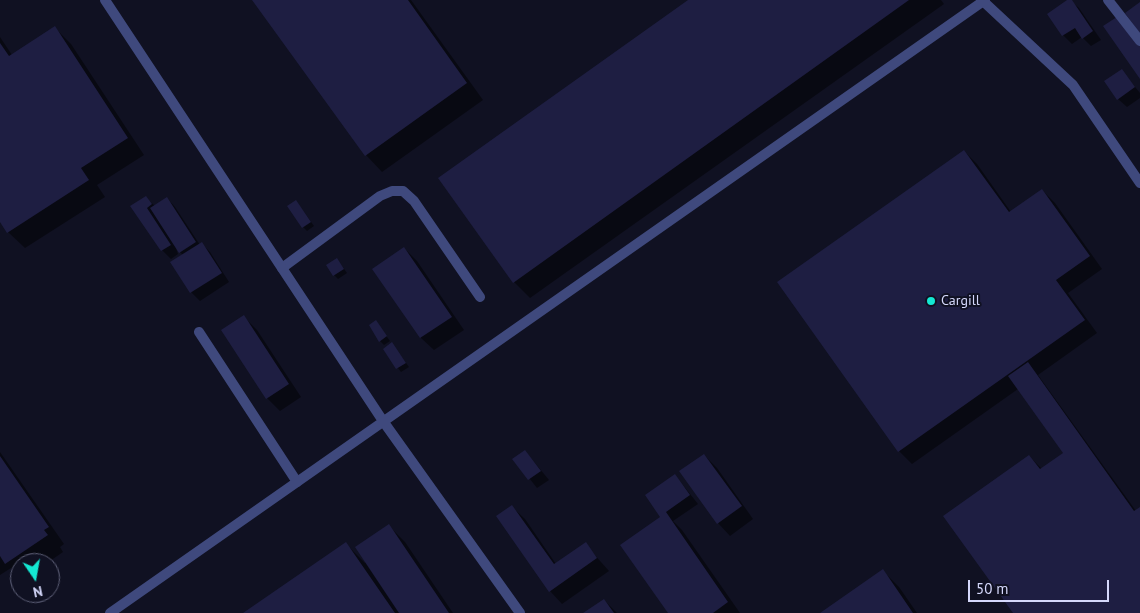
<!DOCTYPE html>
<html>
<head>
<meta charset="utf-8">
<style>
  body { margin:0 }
  #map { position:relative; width:1140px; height:613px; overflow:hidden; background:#101122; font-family:"PT Sans",sans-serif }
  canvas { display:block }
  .north { position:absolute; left:10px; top:553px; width:50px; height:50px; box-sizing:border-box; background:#101122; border:1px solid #5f6179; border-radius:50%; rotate:168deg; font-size:14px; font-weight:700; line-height:20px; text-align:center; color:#d5d8fb }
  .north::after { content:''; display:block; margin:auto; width:18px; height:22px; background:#14e8d3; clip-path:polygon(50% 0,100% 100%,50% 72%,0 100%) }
  .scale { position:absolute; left:968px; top:580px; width:141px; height:22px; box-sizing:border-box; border:2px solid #d5d8fb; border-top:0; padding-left:6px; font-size:15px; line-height:18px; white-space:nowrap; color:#d5d8fb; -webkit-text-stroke:4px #101122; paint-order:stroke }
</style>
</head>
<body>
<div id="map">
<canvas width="1140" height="613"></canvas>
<div class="north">N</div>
<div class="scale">50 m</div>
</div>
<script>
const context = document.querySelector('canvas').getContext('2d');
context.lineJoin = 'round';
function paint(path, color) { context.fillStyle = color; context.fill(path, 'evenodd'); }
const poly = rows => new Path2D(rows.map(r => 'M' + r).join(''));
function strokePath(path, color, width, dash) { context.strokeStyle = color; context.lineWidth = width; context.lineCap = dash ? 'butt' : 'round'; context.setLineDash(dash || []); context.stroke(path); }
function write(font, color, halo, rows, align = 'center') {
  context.font = font + ' "PT Sans",sans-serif'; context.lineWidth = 4; context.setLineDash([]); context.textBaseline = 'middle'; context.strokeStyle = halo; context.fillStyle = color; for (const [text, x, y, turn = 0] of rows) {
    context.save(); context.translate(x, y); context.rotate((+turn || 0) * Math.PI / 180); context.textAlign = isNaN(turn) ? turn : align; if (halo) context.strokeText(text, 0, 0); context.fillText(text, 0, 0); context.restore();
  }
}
const shadow = poly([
  [254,0,411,0,483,100,382,172,366,155],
  [690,0,941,0,944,4,530,298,514,282],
  [1070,0,1079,8,1101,40,1091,46,1082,37,1072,44,1063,35],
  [55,28,71,44,144,155,97,185,105,197,25,248,8,232,0,219,0,37,12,55],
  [1122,71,1140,93,1140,98,1127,107,1118,99],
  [964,151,977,164,1011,212,1042,190,1055,203,1102,269,1068,293,1097,333,1038,375,1136,511,1140,509,1140,613,1014,613,1029,456,1042,469,1065,453,1018,389,912,464,899,451],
  [146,198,155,206,167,198,175,207,200,245,202,244,210,252,229,282,200,301,191,292,172,262,183,255,176,248,178,254,171,259,162,250,132,207],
  [299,205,314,226,307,231,303,227],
  [404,248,417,261,464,330,434,350,421,338,374,269],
  [337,259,347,273,338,279,334,275],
  [244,317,257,330,301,397,280,411,267,398],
  [376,322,390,341,384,345,380,341],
  [392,344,409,367,401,372,384,350],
  [525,451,549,480,537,488,514,459],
  [0,452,64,544,60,547,63,552,47,563,20,563,20,577,11,568,0,575],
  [704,455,717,468,753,519,730,536,718,523],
  [675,475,698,504,673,521,682,530,740,613,669,613,662,517],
  [512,507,525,519,556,564,585,544,609,571,562,604,550,591],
  [389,526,405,542,453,613,246,613,346,544,365,563],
  [883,571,899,587,917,613,822,613],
  [604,600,617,613,586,613]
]);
const building = poly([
  [252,0,408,0,467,83,365,156],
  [688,0,909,0,513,283,438,178],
  [1067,0,1072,0,1093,31,1082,39,1075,28,1062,36,1047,14],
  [1140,2,1140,34,1125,13],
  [1120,15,1140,43,1140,79,1103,26],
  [55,26,128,138,81,168,89,180,7,233,0,222,0,43,9,56],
  [1122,69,1135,87,1117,100,1104,81],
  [964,150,1009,212,1042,189,1090,256,1056,280,1085,320,898,452,777,282],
  [146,196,152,204,147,208,171,245,161,251,130,206],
  [167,197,196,242,179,253,150,208],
  [296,200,311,222,302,228,287,206],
  [202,242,222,273,190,293,170,262],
  [404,247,452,317,420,338,372,269],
  [337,258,344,269,333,276,326,265],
  [244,315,289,384,266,399,221,330],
  [376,320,387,336,379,342,369,325],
  [392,342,406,363,396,369,383,349],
  [1028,362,1134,511,1140,507,1140,613,1013,613,943,516,1029,455,1040,469,1063,453,1008,376],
  [525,450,541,471,528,480,512,459],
  [704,454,742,506,717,524,679,471],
  [0,456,49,527,44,530,48,535,5,564,0,556],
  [675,474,690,495,666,512,728,602,713,613,668,613,620,545,660,517,645,495],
  [512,505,554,564,586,542,597,558,549,592,496,516],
  [389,524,449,613,399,613,355,547],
  [346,542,395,613,243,613],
  [883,569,913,613,820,613],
  [604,599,614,613,583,613]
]);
const lane = poly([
  [1108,0,1140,41],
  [983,1,1073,85,1140,183],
  [282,268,380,196,392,191,403,191,414,201,480,297],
  [199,332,297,482]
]);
const street = poly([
  [105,0,383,421,520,613],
  [110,613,985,0]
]);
const markers = [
  [931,301,5,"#14e8d3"]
];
const poiNames = [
  ["Cargill",941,301]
];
paint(shadow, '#0007');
paint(building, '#1e1e42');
strokePath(lane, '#3f497d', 10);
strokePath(street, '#3f497d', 10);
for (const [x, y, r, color] of markers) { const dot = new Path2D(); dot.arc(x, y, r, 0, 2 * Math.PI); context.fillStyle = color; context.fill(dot); strokePath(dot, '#101122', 2); }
write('14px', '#d5d8fb', '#101122', poiNames, 'left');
</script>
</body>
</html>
